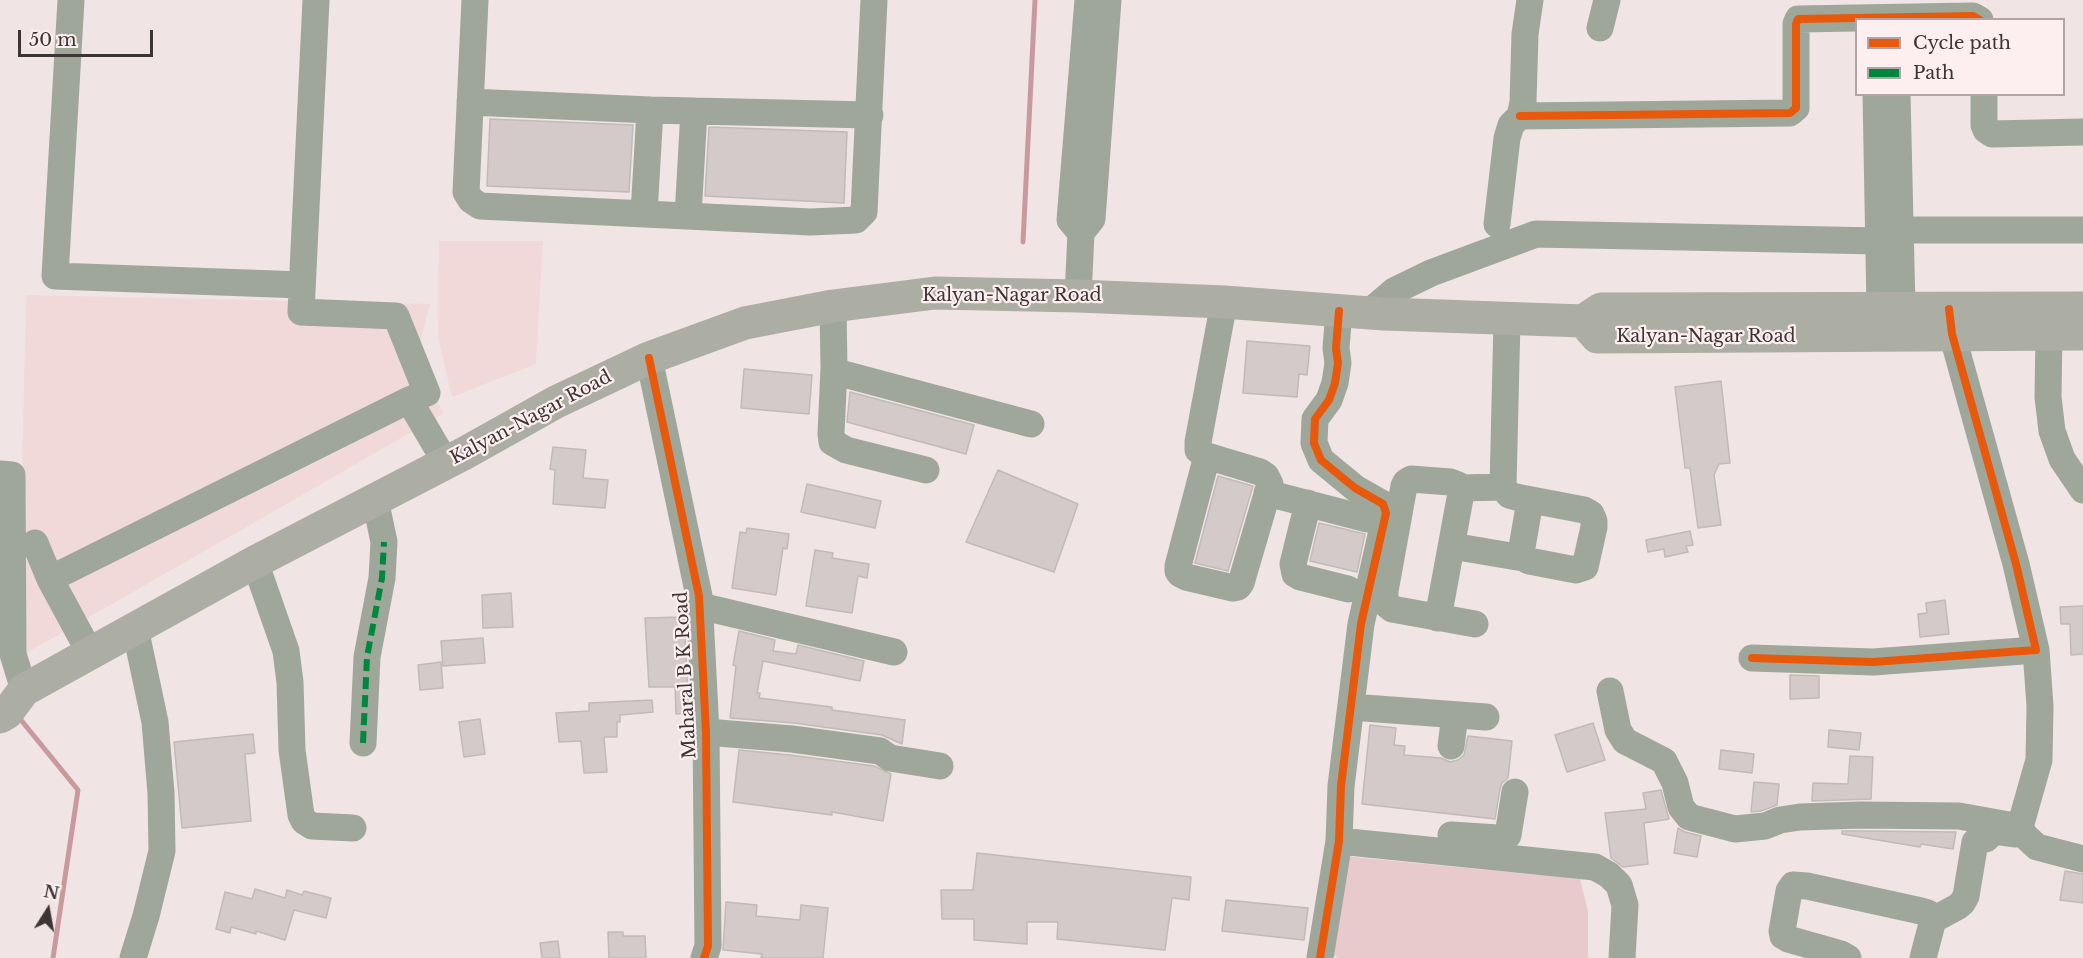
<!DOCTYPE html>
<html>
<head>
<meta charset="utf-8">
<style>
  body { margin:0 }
  #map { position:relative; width:2083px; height:958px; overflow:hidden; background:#f0e4e4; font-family:"Libre Baskerville",serif }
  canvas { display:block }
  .legend { position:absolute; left:1855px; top:18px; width:210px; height:78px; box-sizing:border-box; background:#fdeeef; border:2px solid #b0a4a5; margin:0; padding:8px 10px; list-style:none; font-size:18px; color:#3d3435 }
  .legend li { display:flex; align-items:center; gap:12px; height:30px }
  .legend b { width:30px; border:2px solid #b0a4a5 }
  .north { position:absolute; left:18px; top:880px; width:60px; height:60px; -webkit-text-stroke:4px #fdeeef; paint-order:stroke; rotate:11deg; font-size:16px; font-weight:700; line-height:24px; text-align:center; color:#3d3435 }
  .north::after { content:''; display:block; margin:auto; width:21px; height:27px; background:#3d3435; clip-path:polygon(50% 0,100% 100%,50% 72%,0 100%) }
  .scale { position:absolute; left:18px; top:30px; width:135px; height:27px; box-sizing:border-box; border:3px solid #3d3435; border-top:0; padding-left:8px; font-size:18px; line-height:21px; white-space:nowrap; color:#3d3435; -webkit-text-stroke:4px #fdeeef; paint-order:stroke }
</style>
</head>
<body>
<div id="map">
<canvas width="2083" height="958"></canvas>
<ul class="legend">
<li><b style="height:8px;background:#e8590c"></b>Cycle path</li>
<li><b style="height:8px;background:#00873e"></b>Path</li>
</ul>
<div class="north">N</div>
<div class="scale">50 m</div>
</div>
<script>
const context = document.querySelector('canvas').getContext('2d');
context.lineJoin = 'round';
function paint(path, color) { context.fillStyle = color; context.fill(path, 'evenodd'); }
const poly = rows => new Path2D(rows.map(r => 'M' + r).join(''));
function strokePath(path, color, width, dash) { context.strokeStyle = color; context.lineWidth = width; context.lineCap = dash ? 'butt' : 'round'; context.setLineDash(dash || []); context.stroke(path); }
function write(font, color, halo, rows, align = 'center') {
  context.font = font + ' "Libre Baskerville",serif'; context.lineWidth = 4.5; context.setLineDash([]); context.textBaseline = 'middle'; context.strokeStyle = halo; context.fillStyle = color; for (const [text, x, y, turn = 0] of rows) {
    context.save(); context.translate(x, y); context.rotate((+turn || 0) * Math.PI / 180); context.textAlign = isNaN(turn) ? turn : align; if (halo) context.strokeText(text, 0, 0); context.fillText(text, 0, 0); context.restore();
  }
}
const built = poly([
  [439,241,543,241,536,364,452,397,438,337],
  [26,295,430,304,418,350,443,414,18,658]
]);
const green = poly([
  [1344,856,1580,879,1588,911,1588,958,1338,958,1325,949]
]);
const stream = poly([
  [1023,242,1035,0],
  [21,720,78,790,53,958]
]);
const building = poly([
  [490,119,633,125,629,192,487,186,490,119],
  [709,127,847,132,844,203,705,196,709,127],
  [1247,341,1310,346,1307,375,1299,374,1297,397,1243,393,1247,341],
  [744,369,812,375,809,414,741,408,744,369],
  [1721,381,1730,463,1719,464,1714,475,1721,525,1698,528,1690,468,1685,468,1675,387,1721,381],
  [850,392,974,425,966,454,847,422,850,392],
  [553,447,586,450,583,478,608,480,605,508,553,504,555,470,550,469,553,447],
  [998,470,1078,504,1054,572,966,542,998,470],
  [1218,476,1253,486,1228,571,1195,563,1218,476],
  [807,484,881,501,875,528,801,512,807,484],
  [1319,523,1365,534,1357,572,1310,561,1319,523],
  [747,528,789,534,787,549,783,548,776,595,732,588,740,532,746,533,747,528],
  [1690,531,1693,545,1686,546,1688,552,1665,557,1664,549,1648,552,1646,540,1690,531],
  [815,550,833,553,832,558,869,564,867,578,858,576,852,613,806,606,815,550],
  [511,593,513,627,483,628,482,595,511,593],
  [1945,600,1949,634,1920,637,1918,614,1927,613,1926,603,1945,600],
  [2083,606,2083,654,2071,655,2070,624,2061,624,2060,607,2083,606],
  [684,617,689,713,676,714,675,687,649,687,645,618,684,617],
  [739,631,775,640,773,651,796,654,798,645,864,661,860,681,763,661,757,693,760,693,759,698,832,707,832,710,905,720,902,744,882,735,794,723,730,718,736,666,733,665,739,631],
  [483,638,485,663,443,666,441,641,483,638],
  [441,662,443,688,420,690,418,665,441,662],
  [1790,675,1819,676,1819,698,1790,699,1790,675],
  [652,700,653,712,620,715,620,722,617,722,617,737,604,737,607,772,584,773,581,741,559,742,556,713,589,711,589,703,652,700],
  [480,719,485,754,464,757,459,722,480,719],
  [1593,723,1605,760,1567,772,1555,735,1593,723],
  [1370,725,1396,728,1394,745,1405,746,1404,755,1441,758,1450,762,1458,760,1464,755,1468,736,1512,741,1508,778,1502,783,1500,789,1495,819,1362,804,1370,725],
  [1829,730,1861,733,1859,750,1828,747,1829,730],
  [253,734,255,753,245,754,251,821,182,828,174,742,253,734],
  [739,750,790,755,874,766,891,774,883,821,832,812,832,815,733,802,739,750],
  [1721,750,1754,754,1752,773,1719,769,1721,750],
  [1850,756,1873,757,1871,799,1812,801,1813,783,1848,784,1850,756],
  [1754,782,1779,784,1777,805,1761,811,1751,812,1754,782],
  [1661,790,1669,819,1644,823,1648,864,1623,867,1611,858,1605,813,1646,809,1643,793,1661,790],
  [1678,828,1685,832,1701,836,1697,857,1674,853,1678,828],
  [1842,831,1861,831,1956,832,1953,849,1921,844,1920,847,1842,834,1842,831],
  [977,853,1191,877,1189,900,1172,898,1165,950,1057,939,1058,922,1027,922,1027,944,974,940,974,919,942,919,941,890,973,890,977,853],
  [2065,871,2083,874,2083,903,2060,900,2065,871],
  [255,889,285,898,287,890,302,895,304,891,331,898,326,918,294,910,285,940,256,931,256,934,231,927,230,933,216,929,225,892,252,899,255,889],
  [1226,900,1308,908,1304,940,1222,931,1226,900],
  [726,902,757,905,756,916,800,920,801,905,828,908,823,958,761,958,762,954,723,950,726,902],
  [608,932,623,932,623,936,645,936,646,958,609,958,608,932],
  [558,941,560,958,542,958,540,943,558,941]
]);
const minor = poly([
  [71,0,55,276,302,285],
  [316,0,301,312,396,316,427,393,409,400],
  [475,0,466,192,471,200,480,206,810,222,856,220,864,212,874,0],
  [1600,28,1607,0],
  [1876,94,1880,309],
  [1897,94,1902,308],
  [1984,94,1984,125,1986,130,1992,134,2083,132],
  [470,102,650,110,870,115],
  [1520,116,1790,113,1796,108,1796,24,1798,19,1973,16,1980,20],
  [644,214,650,110],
  [688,216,694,111],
  [1497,224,1507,138,1511,125,1520,116,1523,102,1525,34,1530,0],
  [1900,230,2083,230],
  [1081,233,1070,220,1088,0],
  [1078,296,1081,233,1092,219,1108,0],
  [833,306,834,368,840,373,1031,424],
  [1368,313,1394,291,1431,273,1536,234,1879,241],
  [1507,320,1503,487,1509,495,1516,497,1584,510,1591,514,1594,521,1594,527,1585,567,1576,570,1529,561,1523,558,1521,553,1530,501],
  [2049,334,2048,397,2052,431,2062,459,2083,490],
  [649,358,699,596,706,732,708,946,704,958],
  [834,368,831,434,832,442,846,450,926,470],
  [1207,456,1178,566,1178,571,1180,574,1186,577,1233,588,1238,587,1241,583,1270,484,1266,476,1260,472,1207,456,1198,450,1198,442,1224,302],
  [0,474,12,475,13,654,24,690],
  [1267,493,1367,519],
  [1308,503,1293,564,1295,574,1300,577,1348,589],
  [35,543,50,579],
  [1452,546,1523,558],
  [255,562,286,651,290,682,292,750,301,815,304,821,312,826,353,828],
  [700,606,894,652],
  [1438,618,1461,493,1460,488],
  [1475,624,1392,609,1387,605,1385,600,1385,591,1404,486,1406,482,1411,479,1450,482,1458,485,1460,488,1503,487],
  [2036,650,2040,706,2039,760,2020,827,2025,836,2037,847,2083,859],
  [90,653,50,579,409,400,446,463],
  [1752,658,1873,662,2036,650,2016,564,1952,334,1950,315],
  [1610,691,1618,730,1625,741,1664,761,1675,783,1681,807,1689,817,1735,829,1765,826,1780,820,1800,817,1861,815,1959,816,2020,827],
  [1351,707,1486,717],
  [706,732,792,739,880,751,890,758,940,766],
  [363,743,367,657,382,578,384,542,375,499],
  [1451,746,1455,715],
  [1451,835,1498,838,1508,835,1515,792],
  [1339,841,1595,867,1609,875,1619,885,1625,905,1622,958],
  [133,958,146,916,162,851,161,793,155,722,135,628],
  [1320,958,1339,841,1341,786,1361,624,1386,513,1383,504,1355,488,1321,460,1314,443,1315,419,1329,400,1335,383,1338,363,1336,348,1339,311],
  [1848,958,1841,954,1788,939,1783,936,1782,931,1789,891,1793,885,1807,886,1921,911,1928,913,1933,920],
  [1923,958,1933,920,1957,907,1962,903,1966,896,1975,842,1977,840,1986,839,1994,831,2016,834]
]);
const highway = poly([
  [1583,321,1601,309,2083,308],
  [0,717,7,713,24,690,255,562,465,453,556,402,649,358,745,323,833,306,935,293,1078,296,1224,302,1384,314,1583,321,1597,337,2083,334]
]);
const quiet = poly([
  [363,743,367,657,382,578,384,542]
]);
const cycleway = poly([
  [1520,116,1790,113,1796,108,1796,24,1798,19,1973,16,1980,20],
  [649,358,699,596,706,732,708,946,704,958],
  [1752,658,1873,662,2036,650,2016,564,1952,334,1949,309],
  [1320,958,1339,841,1341,786,1361,624,1386,513,1383,504,1355,488,1321,460,1314,443,1315,419,1329,400,1335,383,1338,363,1336,348,1339,311]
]);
const streetNames = [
  ["Kalyan-Nagar Road",1012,296],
  ["Kalyan-Nagar Road",1706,337],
  ["Kalyan-Nagar Road",531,418,-28],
  ["Maharal B K Road",686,675,-93]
];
paint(built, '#f1d9da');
paint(green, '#e9cacc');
strokePath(stream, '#c9999d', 5);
paint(building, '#d4caca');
strokePath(building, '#c2b9b9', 1.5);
strokePath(minor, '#9fa79b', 27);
strokePath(highway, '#acada3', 33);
strokePath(quiet, '#00873e', 6, [12, 6]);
strokePath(cycleway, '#e8590c', 8);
write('18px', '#3d3435', '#fdeeef', streetNames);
</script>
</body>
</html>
